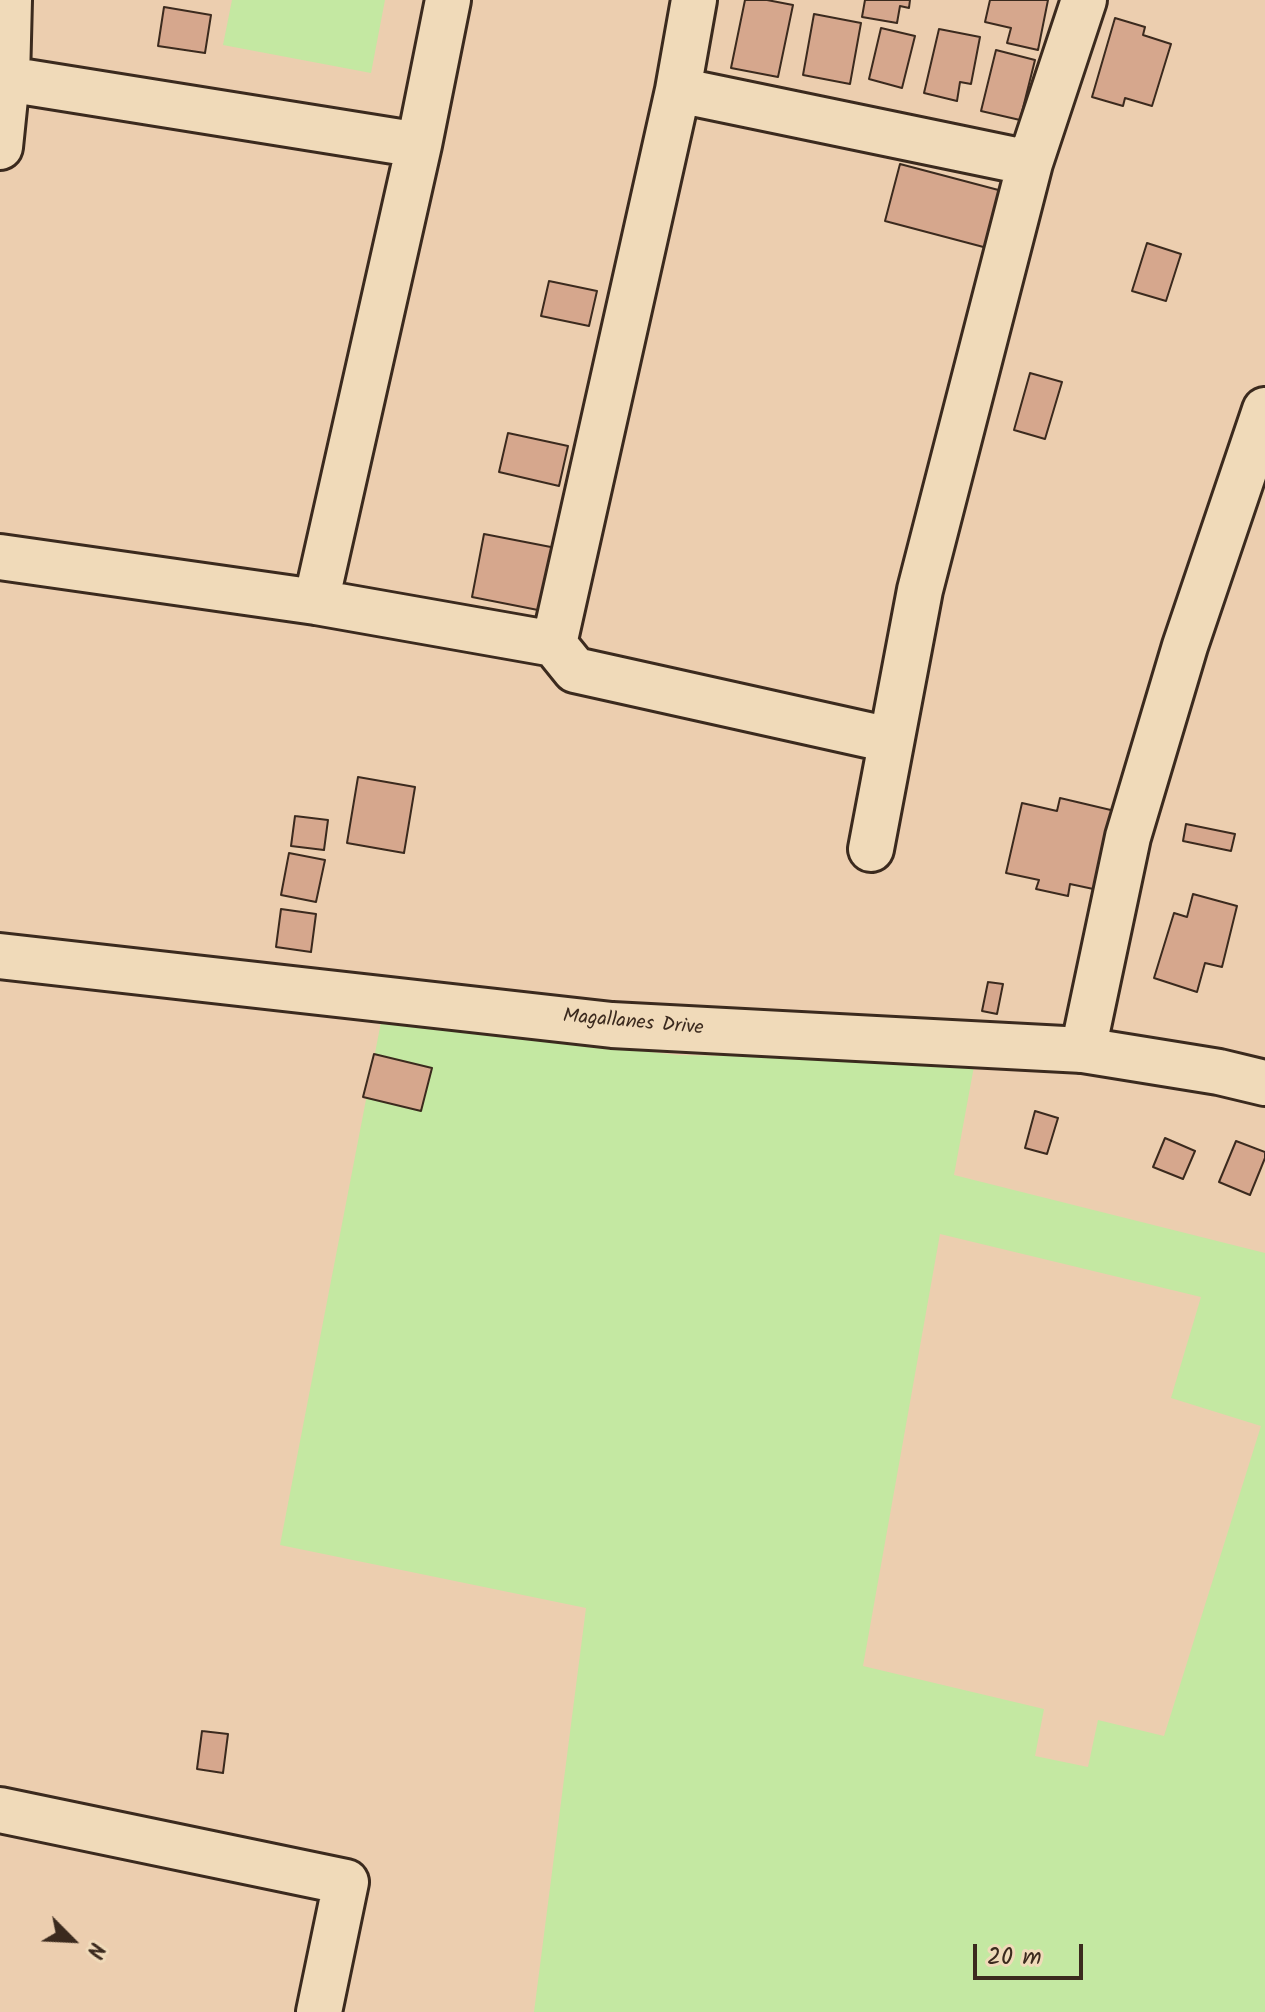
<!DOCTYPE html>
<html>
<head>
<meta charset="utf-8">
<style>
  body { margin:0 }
  #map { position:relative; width:1265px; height:2012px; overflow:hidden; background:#ecceaf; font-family:Kalam,sans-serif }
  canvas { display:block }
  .north { position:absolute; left:32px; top:1900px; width:80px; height:80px; -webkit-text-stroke:6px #f0dab9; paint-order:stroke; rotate:114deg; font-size:22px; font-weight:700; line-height:32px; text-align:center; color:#3b2a1e }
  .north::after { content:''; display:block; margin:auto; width:28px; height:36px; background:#3b2a1e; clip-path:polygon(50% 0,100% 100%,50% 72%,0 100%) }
  .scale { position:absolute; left:973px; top:1944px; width:110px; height:36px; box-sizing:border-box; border:4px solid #3b2a1e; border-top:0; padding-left:10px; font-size:24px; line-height:28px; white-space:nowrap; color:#3b2a1e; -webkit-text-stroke:6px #f0dab9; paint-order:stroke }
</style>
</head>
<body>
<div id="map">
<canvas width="1265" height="2012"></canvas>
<div class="north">N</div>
<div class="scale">20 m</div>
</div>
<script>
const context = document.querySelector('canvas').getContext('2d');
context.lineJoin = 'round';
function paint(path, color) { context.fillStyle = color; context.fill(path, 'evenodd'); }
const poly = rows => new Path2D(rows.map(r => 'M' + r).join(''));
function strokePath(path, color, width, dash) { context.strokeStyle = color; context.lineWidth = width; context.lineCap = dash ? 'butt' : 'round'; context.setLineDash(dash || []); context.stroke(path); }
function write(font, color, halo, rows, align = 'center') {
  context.font = font + ' Kalam,sans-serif'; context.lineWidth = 7; context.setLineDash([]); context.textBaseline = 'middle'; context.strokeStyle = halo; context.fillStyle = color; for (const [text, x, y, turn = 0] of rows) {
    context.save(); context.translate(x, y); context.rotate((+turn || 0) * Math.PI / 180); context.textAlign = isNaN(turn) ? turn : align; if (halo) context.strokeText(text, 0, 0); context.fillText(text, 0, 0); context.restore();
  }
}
const green = poly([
  [232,0,385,0,371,73,223,45],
  [381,1022,678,1055,975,1061,954,1175,1265,1253,1265,2012,534,2012,586,1608,280,1545],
  [940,1234,1201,1297,1171,1398,1261,1426,1164,1736,1098,1720,1088,1767,1035,1756,1044,1709,863,1666]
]);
const building = poly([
  [745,0,767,0,793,5,778,77,731,68,745,0],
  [865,0,910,0,909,8,900,6,897,23,862,17,865,0],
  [990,0,1048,0,1038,50,1007,43,1011,28,985,22,990,0],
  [164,7,211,15,205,53,158,46,164,7],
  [814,14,861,23,850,84,803,75,814,14],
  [1115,18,1145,27,1143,35,1171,44,1152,106,1125,98,1123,106,1092,97,1115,18],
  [881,28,915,36,902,88,869,79,881,28],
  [939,29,980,37,971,84,960,82,957,101,924,93,939,29],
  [996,50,1035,60,1020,120,981,111,996,50],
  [900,164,1006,192,991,249,885,221,900,164],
  [1147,243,1181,254,1166,301,1132,291,1147,243],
  [549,281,597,291,589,326,541,316,549,281],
  [1030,373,1062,382,1045,439,1014,430,1030,373],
  [508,433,568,446,559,486,499,472,508,433],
  [484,534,556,548,543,611,472,597,484,534],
  [358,777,415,787,404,853,347,843,358,777],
  [1060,798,1115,811,1098,890,1070,884,1068,896,1036,889,1039,880,1006,873,1022,803,1057,811,1060,798],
  [295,816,328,820,324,850,291,846,295,816],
  [1186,824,1235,834,1231,851,1183,841,1186,824],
  [289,853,325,860,316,902,281,895,289,853],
  [1193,894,1237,906,1222,967,1205,963,1197,992,1154,978,1174,913,1187,917,1193,894],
  [281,909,316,914,311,952,276,947,281,909],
  [988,982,1003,984,997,1014,982,1011,988,982],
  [374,1054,432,1068,421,1111,363,1097,374,1054],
  [1035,1111,1058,1118,1047,1154,1025,1148,1035,1111],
  [1165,1138,1195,1151,1183,1179,1153,1167,1165,1138],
  [1236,1141,1265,1152,1265,1158,1250,1195,1219,1182,1236,1141],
  [202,1731,228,1734,223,1773,197,1769,202,1731]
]);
const minor = poly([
  [7,79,419,145],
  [678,90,1030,163],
  [0,147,7,79,9,0],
  [0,557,316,602,554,644,575,670,890,740],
  [316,602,419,145,448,0],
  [554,644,678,90,694,0],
  [871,849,920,590,1030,163,1084,0],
  [1083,1050,1128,837,1185,646,1265,410],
  [0,1810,346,1882,319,2012]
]);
const tertiary = poly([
  [0,956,612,1025,1083,1050,1219,1072,1265,1083]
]);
const streetNames = [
  ["Magallanes Drive",633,1024,5]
];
paint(green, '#c4e8a2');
paint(building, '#d6a78d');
strokePath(building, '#3b2a1e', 2);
strokePath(minor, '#3b2a1e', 50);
strokePath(tertiary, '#3b2a1e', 50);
strokePath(minor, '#f0dab9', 44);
strokePath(tertiary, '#f0dab9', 44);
write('20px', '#3b2a1e', '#f0dab9', streetNames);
</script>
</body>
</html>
